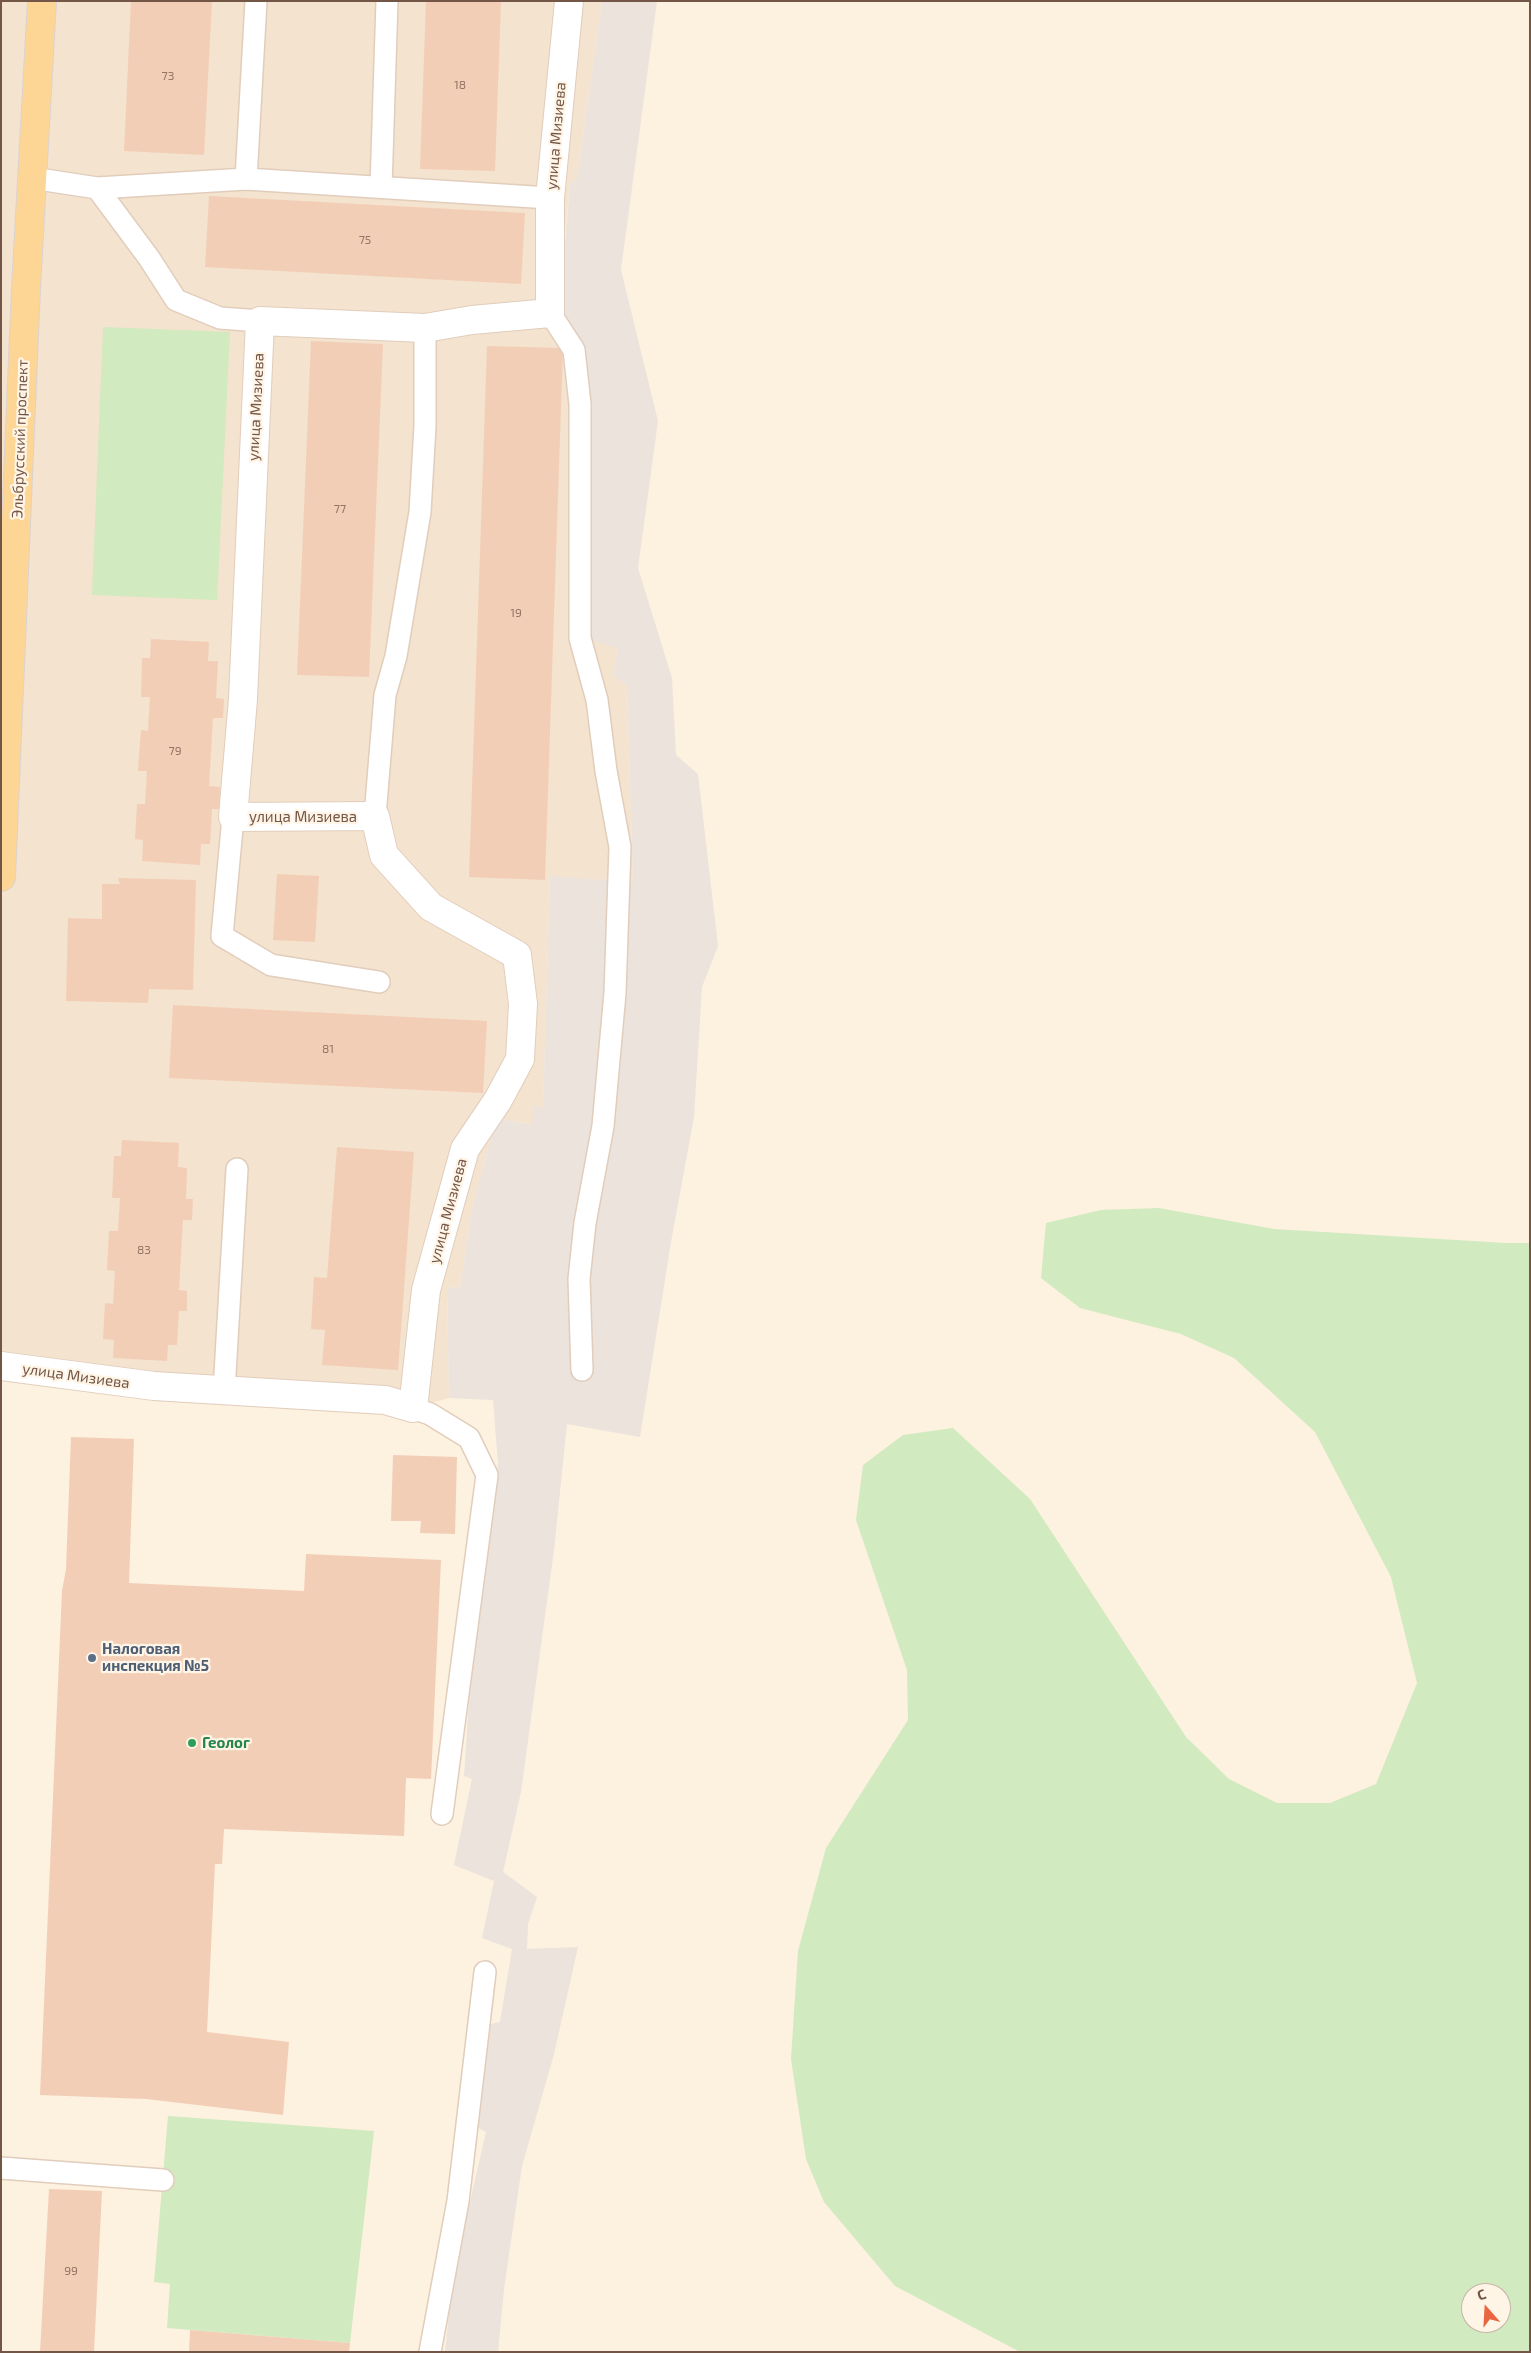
<!DOCTYPE html>
<html>
<head>
<meta charset="utf-8">
<style>
  body { margin:0 }
  #map { position:relative; width:1531px; height:2353px; overflow:hidden; background:#fdf1e0; font-family:"Exo 2",sans-serif }
  canvas { display:block }
  .frame { position:absolute; inset:0; border:2px solid #745647; pointer-events:none }
  .north { position:absolute; left:1461px; top:2283px; width:50px; height:50px; box-sizing:border-box; background:#fff5e7; border:1px solid #c7b5a7; border-radius:50%; rotate:341deg; font-size:14px; font-weight:700; line-height:20px; text-align:center; color:#745647 }
  .north::after { content:''; display:block; margin:auto; width:18px; height:22px; background:#ea6542; clip-path:polygon(50% 0,100% 100%,50% 72%,0 100%) }
</style>
</head>
<body>
<div id="map">
<canvas width="1531" height="2353"></canvas>
<div class="frame"></div>
<div class="north">С</div>
</div>
<script>
const context = document.querySelector('canvas').getContext('2d');
context.lineJoin = 'round';
function paint(path, color) { context.fillStyle = color; context.fill(path, 'evenodd'); }
const poly = rows => new Path2D(rows.map(r => 'M' + r).join(''));
function strokePath(path, color, width, dash) { context.strokeStyle = color; context.lineWidth = width; context.lineCap = dash ? 'butt' : 'round'; context.setLineDash(dash || []); context.stroke(path); }
function write(font, color, halo, rows, align = 'center') {
  context.font = font + ' "Exo 2",sans-serif'; context.lineWidth = 4.5; context.setLineDash([]); context.textBaseline = 'middle'; context.strokeStyle = halo; context.fillStyle = color; for (const [text, x, y, turn = 0] of rows) {
    context.save(); context.translate(x, y); context.rotate((+turn || 0) * Math.PI / 180); context.textAlign = isNaN(turn) ? turn : align; if (halo) context.strokeText(text, 0, 0); context.fillText(text, 0, 0); context.restore();
  }
}
const residential = poly([
  [1,1,602,1,577,179,570,183,563,254,585,467,591,551,618,648,613,676,627,685,633,882,550,877,543,1109,534,1106,533,1125,496,1118,471,1214,460,1288,447,1287,449,1398,413,1408,1,1366]
]);
const industrial = poly([
  [602,1,657,1,621,270,658,421,638,568,672,678,676,755,698,774,718,946,702,987,694,1117,671,1242,640,1437,567,1424,554,1550,521,1792,503,1872,537,1897,528,1924,527,1949,578,1947,554,2054,522,2166,504,2289,498,2352,445,2352,453,2276,486,2132,468,2122,490,2024,500,2022,512,1949,482,1938,494,1881,454,1865,472,1779,464,1776,473,1640,498,1464,493,1400,449,1398,447,1287,460,1288,471,1214,496,1118,532,1125,534,1105,543,1108,550,876,633,882,627,685,613,676,618,648,589,640,591,551,585,467,559,317,570,183,577,179]
]);
const green = poly([
  [103,327,230,332,217,600,92,595],
  [1159,1208,1274,1229,1506,1243,1530,1243,1530,2352,1020,2352,895,2286,824,2202,806,2159,791,2059,798,1951,826,1848,908,1720,907,1670,856,1520,863,1465,903,1435,953,1428,1030,1499,1186,1737,1229,1779,1277,1803,1330,1803,1376,1784,1417,1683,1391,1577,1315,1432,1234,1358,1181,1334,1080,1308,1041,1278,1046,1223,1101,1210],
  [1471,2293,1501,2293,1501,2323,1471,2323],
  [168,2116,374,2131,350,2343,167,2328,170,2284,154,2282]
]);
const building = poly([
  [131,1,212,1,204,155,124,151],
  [426,1,501,1,495,171,420,169],
  [209,196,525,213,521,284,205,267],
  [311,341,383,344,369,677,297,675],
  [487,346,563,348,545,880,469,877],
  [151,639,209,642,208,661,218,661,216,698,224,699,223,718,213,718,209,786,220,787,219,809,212,809,210,844,201,844,200,865,142,861,143,840,135,839,137,804,145,804,147,771,138,771,141,730,148,731,150,697,141,697,142,658,150,658],
  [277,874,319,876,315,942,273,940],
  [118,878,196,880,193,990,149,989,148,1003,66,1001,68,918,102,919,102,884,120,884],
  [173,1005,487,1021,483,1093,169,1078],
  [122,1140,179,1143,178,1167,187,1168,186,1199,193,1199,192,1220,183,1220,179,1290,187,1291,187,1311,179,1311,177,1345,168,1345,167,1361,113,1358,114,1340,103,1339,105,1303,113,1304,115,1271,107,1270,109,1231,118,1231,120,1198,112,1198,114,1156,121,1156],
  [337,1147,414,1152,398,1370,322,1365,325,1330,311,1329,314,1277,327,1278],
  [71,1437,134,1439,129,1583,304,1591,306,1554,441,1560,431,1779,406,1778,404,1836,224,1829,222,1864,215,1864,207,2032,289,2042,283,2115,146,2099,40,2095,62,1591,66,1569],
  [393,1455,457,1457,455,1534,420,1533,421,1521,391,1521],
  [49,2189,102,2191,94,2352,40,2352],
  [190,2330,350,2343,349,2352,189,2352]
]);
const lane = poly([
  [32,178,97,188,149,258,176,300,220,318,260,321],
  [246,179,256,1],
  [381,187,387,1],
  [97,188,246,179,550,198],
  [550,313,574,350,580,404,580,638,597,700,606,771,620,847,615,993,603,1126,585,1223,579,1279,582,1370],
  [375,816,385,695,396,656,420,512,425,426,425,328],
  [233,817,222,936,271,965,379,982],
  [224,1391,237,1169],
  [413,1408,430,1414,469,1438,487,1475,442,1814],
  [1,2168,163,2180],
  [430,2352,458,2201,485,1972]
]);
const street = poly([
  [1,1366,154,1386,385,1400,413,1408,426,1290,465,1149,498,1100,520,1059,523,1004,517,955,431,907,384,855,375,816,233,817,243,699,260,321,425,328,472,320,550,313,550,198,569,1]
]);
const primary = poly([
  [1,877,26,288,42,1]
]);
const markers = [
  [92,1658,5,"#5c6f8a"],
  [192,1743,5,"#2e9e5b"]
];
const numberNames = [
  ["73",168,76],
  ["18",460,85],
  ["75",365,240],
  ["77",340,509],
  ["19",516,613],
  ["79",175,751],
  ["81",328,1049],
  ["83",144,1250],
  ["99",71,2271]
];
const streetNames = [
  ["улица Мизиева",556,136,-85],
  ["улица Мизиева",256,407,-87],
  ["Эльбрусский проспект",20,439,-88],
  ["улица Мизиева",303,817],
  ["улица Мизиева",448,1211,-75],
  ["улица Мизиева",76,1376,8]
];
const serviceNames = [
  ["Налоговая",102,1649],
  ["инспекция №5",102,1666]
];
const leisureNames = [
  ["Геолог",202,1743]
];
paint(residential, '#f4e3ce');
paint(industrial, '#ebe3dc');
paint(green, '#d1eabf');
paint(building, '#f3ceb7');
strokePath(lane, '#e1cdbc', 24);
strokePath(street, '#e1cdbc', 30);
strokePath(primary, '#dbd3cf', 30);
strokePath(lane, '#fff', 21);
strokePath(street, '#fff', 28);
strokePath(primary, '#fdd696', 28);
for (const [x, y, r, color] of markers) { const dot = new Path2D(); dot.arc(x, y, r, 0, 2 * Math.PI); context.fillStyle = color; context.fill(dot); strokePath(dot, '#fff5e7', 2); }
write('12px', '#947463', null, numberNames);
write('15px', '#745647', '#fff5e7', streetNames);
write('bold 15px', '#4e5e75', '#fff5e7', serviceNames, 'left');
write('bold 15px', '#27864d', '#fff5e7', leisureNames, 'left');
</script>
</body>
</html>
